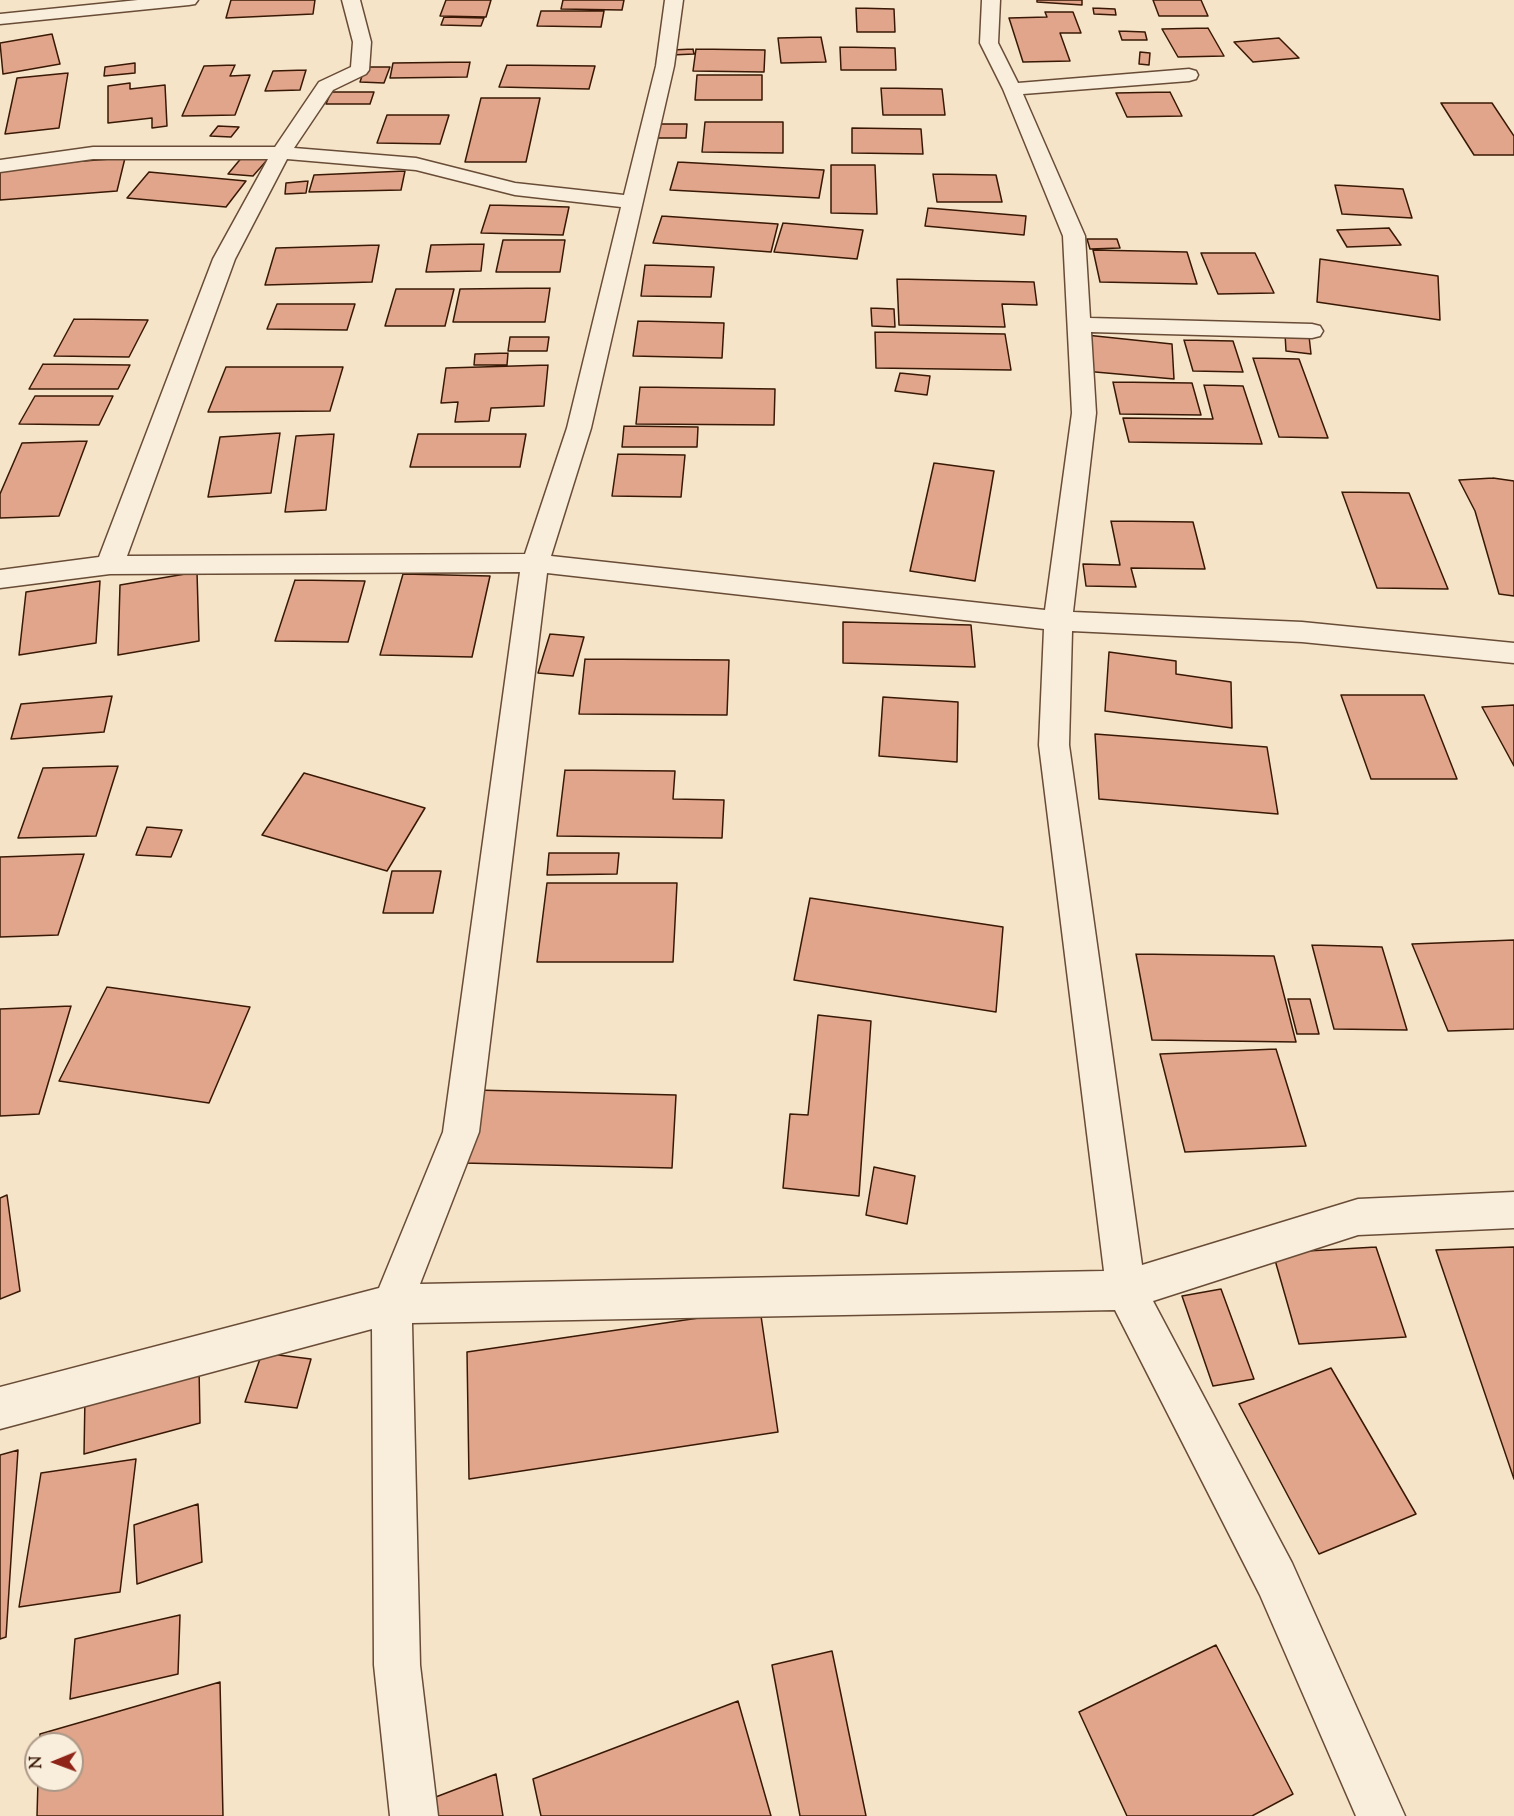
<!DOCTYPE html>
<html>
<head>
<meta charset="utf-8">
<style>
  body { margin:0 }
  #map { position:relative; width:1514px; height:1816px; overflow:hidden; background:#f6e4c9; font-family:"Sorts Mill Goudy",serif }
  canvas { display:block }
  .north { position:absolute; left:24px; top:1732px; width:60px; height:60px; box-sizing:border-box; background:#f9eddc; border:2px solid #ac9886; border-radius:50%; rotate:269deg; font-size:16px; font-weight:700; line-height:24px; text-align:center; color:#391905 }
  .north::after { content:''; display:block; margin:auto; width:21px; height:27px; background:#8f2418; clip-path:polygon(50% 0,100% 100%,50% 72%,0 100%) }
</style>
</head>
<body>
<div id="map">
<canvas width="1514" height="1816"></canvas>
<div class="north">N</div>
</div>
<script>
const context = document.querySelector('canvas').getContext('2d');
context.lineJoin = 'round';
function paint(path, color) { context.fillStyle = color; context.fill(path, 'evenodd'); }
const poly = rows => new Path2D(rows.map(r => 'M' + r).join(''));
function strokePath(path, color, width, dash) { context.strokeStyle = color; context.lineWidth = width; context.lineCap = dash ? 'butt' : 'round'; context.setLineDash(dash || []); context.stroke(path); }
const building = poly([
  [231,0,315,0,313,14,226,18,231,0],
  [446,0,491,0,486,17,440,16,446,0],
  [563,0,624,0,622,10,561,9,563,0],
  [1037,0,1082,0,1082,5,1037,2,1037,0],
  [1153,0,1201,0,1208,16,1159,16,1153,0],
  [856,8,894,9,895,32,857,32,856,8],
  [1093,8,1115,9,1116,15,1094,14,1093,8],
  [541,11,604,11,601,27,537,26,541,11],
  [1045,12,1073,12,1081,33,1060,33,1070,61,1023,62,1009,18,1047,17,1045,12],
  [444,17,484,18,481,26,441,25,444,17],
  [1208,28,1224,56,1178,57,1162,29,1208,28],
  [1119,31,1145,32,1147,40,1122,40,1119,31],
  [52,34,60,64,3,74,0,43,52,34],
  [821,37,826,62,781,63,778,38,821,37],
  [1279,38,1299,58,1253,62,1234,42,1279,38],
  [840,47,895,48,896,70,841,70,840,47],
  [693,49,694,54,671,55,671,50,693,49],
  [696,49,765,50,764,72,693,71,696,49],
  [1140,52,1150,53,1149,65,1139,64,1140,52],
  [470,62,467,77,390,78,393,63,470,62],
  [135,63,135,73,104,76,105,67,135,63],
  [235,65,230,76,250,75,235,115,182,116,204,66,235,65],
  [507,65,595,66,589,89,499,87,507,65],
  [365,67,390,67,384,83,360,82,365,67],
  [306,70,300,90,265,91,273,71,306,70],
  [68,73,59,128,5,134,17,78,68,73],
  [697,75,762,75,762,100,695,100,697,75],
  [130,83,130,89,165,85,167,126,152,128,152,118,108,123,108,86,130,83],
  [881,88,942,89,945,115,883,115,881,88],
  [331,92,374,92,370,104,326,104,331,92],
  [1170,92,1182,116,1127,117,1116,93,1170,92],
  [481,98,540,98,526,162,465,162,481,98],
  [1441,103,1492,103,1514,136,1514,155,1474,155,1441,103],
  [387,115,449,115,440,144,377,143,387,115],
  [705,122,783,122,783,153,702,152,705,122],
  [657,124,687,124,686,138,656,138,657,124],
  [218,126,239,127,231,137,210,136,218,126],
  [852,128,921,129,923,154,852,153,852,128],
  [243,156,268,159,253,176,228,174,243,156],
  [125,158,117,191,0,200,0,167,125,158],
  [678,162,824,170,819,198,670,190,678,162],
  [831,165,875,165,877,214,831,213,831,165],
  [405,171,401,190,309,192,314,175,405,171],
  [149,172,246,181,226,207,127,198,149,172],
  [933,174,996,175,1002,202,937,202,933,174],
  [308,181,306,193,285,194,286,183,308,181],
  [1335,185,1403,189,1412,218,1342,214,1335,185],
  [490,205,569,207,563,235,481,233,490,205],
  [928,208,1026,216,1024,235,925,226,928,208],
  [662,216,778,224,771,252,653,243,662,216],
  [783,223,863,230,857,259,774,252,783,223],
  [1389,228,1401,245,1347,247,1337,230,1389,228],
  [1087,239,1117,239,1120,248,1090,249,1087,239],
  [503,240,565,240,560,272,496,272,503,240],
  [484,244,481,271,426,272,431,245,484,244],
  [379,245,372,282,265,285,276,248,379,245],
  [1093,250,1187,252,1197,284,1100,282,1093,250],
  [1201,253,1255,253,1274,293,1218,294,1201,253],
  [1320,259,1438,276,1440,320,1317,302,1320,259],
  [645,265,714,267,711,297,641,296,645,265],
  [897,279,1034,282,1037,305,1002,304,1005,327,899,325,897,279],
  [550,288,545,322,453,322,460,289,550,288],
  [396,289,454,289,445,326,385,326,396,289],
  [277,304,355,304,347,330,267,329,277,304],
  [871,308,894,309,895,327,872,326,871,308],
  [74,319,148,320,129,357,54,356,74,319],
  [638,321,724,323,722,358,633,356,638,321],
  [875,332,1005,334,1011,370,876,368,875,332],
  [1285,334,1309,336,1311,354,1286,351,1285,334],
  [1086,335,1172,344,1174,379,1084,371,1086,335],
  [510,337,549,337,547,351,508,351,510,337],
  [1184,340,1233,341,1243,372,1193,371,1184,340],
  [508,353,507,365,474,365,475,354,508,353],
  [1253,358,1299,359,1328,438,1279,437,1253,358],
  [43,364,130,365,118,389,29,389,43,364],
  [548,365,544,406,491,408,489,421,455,422,458,402,441,403,446,368,548,365],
  [226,367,343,367,330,411,208,412,226,367],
  [900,373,930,376,927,395,895,391,900,373],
  [1113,382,1192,383,1201,415,1120,414,1113,382],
  [1204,385,1243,386,1262,444,1129,442,1123,418,1213,419,1204,385],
  [640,387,775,389,774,425,636,424,640,387],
  [35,396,113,396,99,425,19,424,35,396],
  [624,426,698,427,697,447,622,447,624,426],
  [280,433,271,493,208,497,220,437,280,433],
  [334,434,326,510,285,512,296,436,334,434],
  [418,434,526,434,520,467,410,467,418,434],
  [87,441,59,516,0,518,0,494,22,443,87,441],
  [618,454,685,455,681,497,612,496,618,454],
  [934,463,994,471,975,581,910,571,934,463],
  [1493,478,1514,481,1514,596,1499,594,1475,511,1459,480,1493,478],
  [1342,492,1409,493,1448,589,1377,588,1342,492],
  [1111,521,1193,522,1205,569,1131,568,1136,587,1086,586,1083,564,1120,565,1111,521],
  [197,572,199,641,118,655,120,585,197,572],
  [403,574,490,576,472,657,380,655,403,574],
  [295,580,365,581,348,642,275,641,295,580],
  [100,581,96,643,19,655,26,592,100,581],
  [843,622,971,625,975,667,843,663,843,622],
  [550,634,584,637,573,676,538,673,550,634],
  [1109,652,1176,661,1176,674,1231,682,1232,728,1105,711,1109,652],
  [585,659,729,660,727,715,579,714,585,659],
  [1341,695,1424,695,1457,779,1371,779,1341,695],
  [112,696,104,732,11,739,21,704,112,696],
  [883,697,958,702,957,762,879,756,883,697],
  [1514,705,1514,766,1482,707,1514,705],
  [1095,734,1267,747,1278,814,1099,799,1095,734],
  [118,766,96,836,18,838,43,768,118,766],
  [565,770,675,771,673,799,724,800,722,838,557,836,565,770],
  [304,773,425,808,387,871,262,835,304,773],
  [147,827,182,830,171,857,136,855,147,827],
  [549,853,619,853,617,874,547,875,549,853],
  [84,854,58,935,0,937,0,857,84,854],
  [392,871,441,871,433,913,383,913,392,871],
  [547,883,677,883,673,962,537,962,547,883],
  [810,898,1003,927,996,1012,794,980,810,898],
  [1514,940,1514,1029,1448,1031,1412,944,1514,940],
  [1312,945,1382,947,1407,1030,1334,1029,1312,945],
  [1136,954,1274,956,1296,1042,1152,1040,1136,954],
  [107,987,250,1007,209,1103,59,1081,107,987],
  [1288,999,1310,999,1319,1034,1297,1034,1288,999],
  [71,1006,39,1114,0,1116,0,1009,71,1006],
  [818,1015,871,1021,859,1196,783,1188,790,1114,808,1115,818,1015],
  [1276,1049,1306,1146,1185,1152,1160,1054,1276,1049],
  [475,1090,676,1095,672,1168,463,1163,475,1090],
  [874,1167,915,1176,907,1224,866,1215,874,1167],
  [7,1195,20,1291,0,1299,0,1198,7,1195],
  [1376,1247,1406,1337,1299,1344,1273,1253,1376,1247],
  [1514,1247,1514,1479,1436,1250,1514,1247],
  [1221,1289,1254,1379,1213,1386,1182,1296,1221,1289],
  [760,1309,778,1432,469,1479,467,1352,760,1309],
  [262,1353,311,1359,297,1408,245,1402,262,1353],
  [199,1366,200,1423,84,1454,85,1396,199,1366],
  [1331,1368,1416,1514,1319,1554,1239,1404,1331,1368],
  [18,1450,6,1637,0,1639,0,1455,18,1450],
  [136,1459,120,1592,19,1607,41,1473,136,1459],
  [198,1504,202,1562,137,1584,134,1525,198,1504],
  [180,1615,178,1674,70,1699,75,1639,180,1615],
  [1216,1645,1293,1794,1252,1816,1127,1816,1079,1712,1216,1645],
  [832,1651,866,1816,800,1816,772,1665,832,1651],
  [220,1682,223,1816,37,1816,38,1780,72,1780,72,1744,40,1744,40,1734,220,1682],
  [738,1701,771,1816,541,1816,533,1779,738,1701],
  [496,1774,503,1816,422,1816,420,1803,496,1774]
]);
const minor = poly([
  [138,0,198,0,195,4,189,5,0,24,0,14,138,0],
  [342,0,360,0,371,42,369,70,366,74,333,90,294,148,416,158,515,183,624,195,656,66,665,0,683,0,674,66,591,428,551,556,1045,610,1072,413,1063,236,1003,89,980,43,982,0,1000,0,998,43,1018,83,1189,69,1196,71,1198,75,1196,79,1189,81,1023,94,1085,236,1090,318,1312,324,1320,326,1323,331,1320,336,1312,338,1091,332,1096,413,1073,612,1302,622,1514,643,1514,663,1302,642,1072,631,1069,745,1142,1265,1358,1199,1514,1192,1514,1228,1358,1235,1153,1301,1292,1563,1405,1816,1356,1816,1260,1595,1115,1310,412,1323,420,1665,438,1816,390,1816,374,1665,372,1329,0,1429,0,1387,379,1288,443,1132,520,572,110,574,0,588,0,570,99,557,213,259,268,159,93,159,0,172,0,160,93,147,275,147,319,82,351,67,353,42,342,0],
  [287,159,416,170,515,195,621,207,567,428,525,554,127,556,235,259,287,159],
  [547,573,1044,629,1039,745,1104,1271,420,1284,479,1132,547,573]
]);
paint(building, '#e0a58a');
strokePath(building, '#391905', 1.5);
strokePath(minor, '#684c36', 3);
paint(minor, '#f9eddc');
</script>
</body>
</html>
